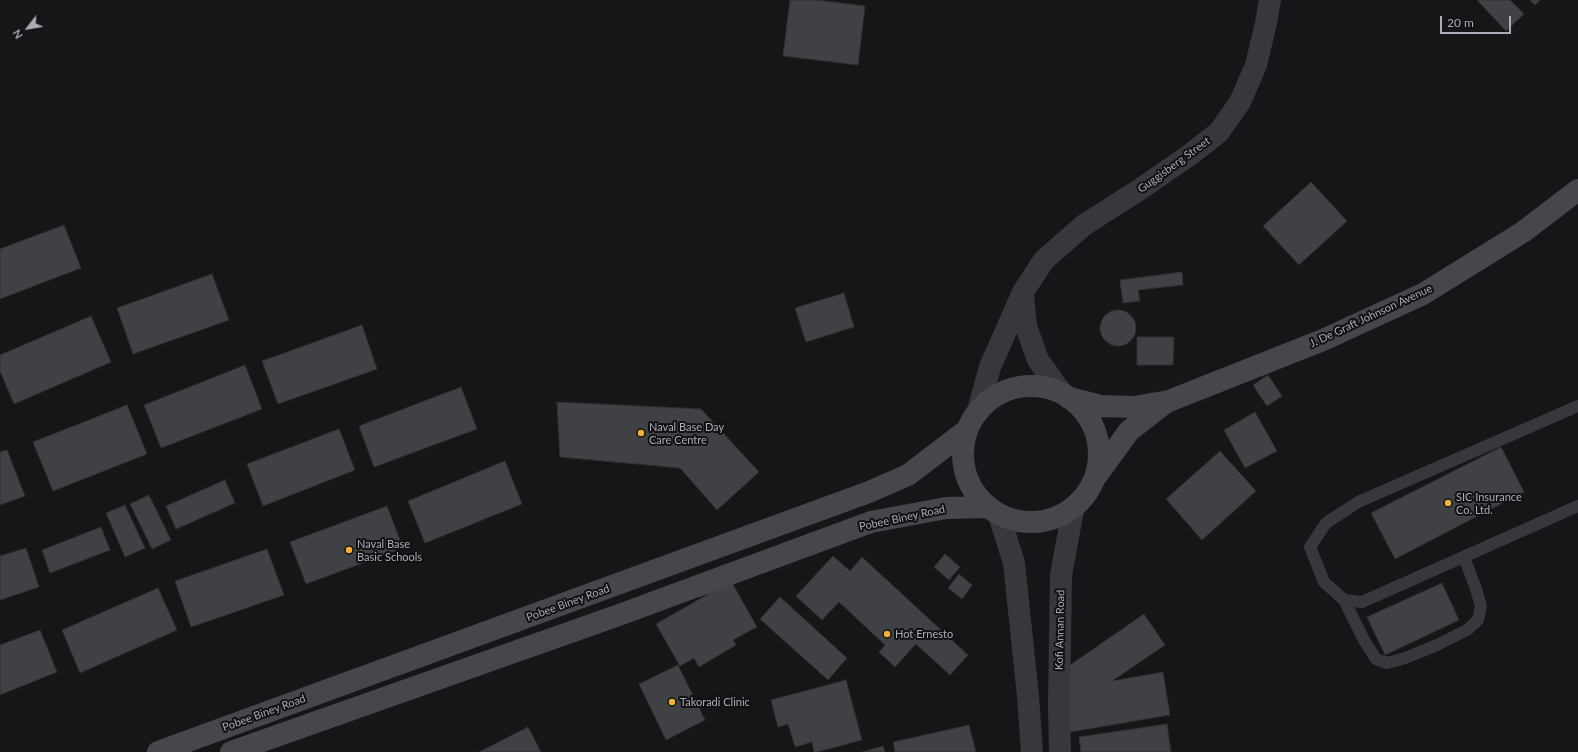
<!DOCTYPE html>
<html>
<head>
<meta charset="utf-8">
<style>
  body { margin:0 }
  #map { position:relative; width:1578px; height:752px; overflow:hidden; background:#161618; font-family:Lato,sans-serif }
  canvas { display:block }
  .north { position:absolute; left:8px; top:8px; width:40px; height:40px; -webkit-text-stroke:3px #111113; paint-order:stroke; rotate:239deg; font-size:11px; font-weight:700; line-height:16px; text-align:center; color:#a8adb8 }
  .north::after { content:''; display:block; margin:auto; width:14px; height:18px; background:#a8adb8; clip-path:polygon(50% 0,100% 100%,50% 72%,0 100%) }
  .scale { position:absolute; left:1440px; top:16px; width:71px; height:18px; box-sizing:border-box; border:2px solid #a8adb8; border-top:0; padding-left:5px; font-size:12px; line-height:14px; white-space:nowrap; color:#a8adb8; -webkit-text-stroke:3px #111113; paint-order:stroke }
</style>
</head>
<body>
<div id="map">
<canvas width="1578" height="752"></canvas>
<div class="north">N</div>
<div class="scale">20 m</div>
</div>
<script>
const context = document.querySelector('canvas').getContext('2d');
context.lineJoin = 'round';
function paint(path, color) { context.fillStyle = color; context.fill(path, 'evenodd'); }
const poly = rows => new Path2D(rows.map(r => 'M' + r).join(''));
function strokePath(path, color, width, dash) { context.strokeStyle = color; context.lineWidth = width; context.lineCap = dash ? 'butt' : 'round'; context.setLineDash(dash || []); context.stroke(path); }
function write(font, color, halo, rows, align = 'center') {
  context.font = font + ' Lato,sans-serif'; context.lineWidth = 4; context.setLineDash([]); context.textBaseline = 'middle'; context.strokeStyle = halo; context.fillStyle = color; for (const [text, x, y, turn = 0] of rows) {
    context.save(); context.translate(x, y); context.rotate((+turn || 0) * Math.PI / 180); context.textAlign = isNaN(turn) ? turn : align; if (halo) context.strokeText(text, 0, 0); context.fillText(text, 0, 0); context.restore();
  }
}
const building = poly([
  [790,0,817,0,865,6,858,65,783,56,790,0],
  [1477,0,1510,0,1524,14,1506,31,1477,0],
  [1530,0,1540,0,1535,5,1530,0],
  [1311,182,1347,221,1299,265,1263,226,1311,182],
  [64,225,81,268,0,299,0,249,64,225],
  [1182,272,1183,285,1138,290,1140,301,1123,303,1120,280,1182,272],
  [212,274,229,320,133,354,117,308,212,274],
  [844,293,854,327,806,342,795,308,844,293],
  '1100 328a18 18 0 1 1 36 0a18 18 0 1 1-36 0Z',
  [91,316,111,362,14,404,0,371,0,355,91,316],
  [362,325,377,369,278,404,262,361,362,325],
  [1137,337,1174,337,1173,365,1137,365,1137,337],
  [245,365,262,409,161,448,144,405,245,365],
  [1268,375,1282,396,1267,406,1253,385,1268,375],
  [461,387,477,429,374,467,359,426,461,387],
  [557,402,701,409,759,472,717,510,680,468,560,457,557,402],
  [127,405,147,454,53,491,33,442,127,405],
  [1255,412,1277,451,1245,468,1224,430,1255,412],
  [339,429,355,470,263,506,247,464,339,429],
  [1501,447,1524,492,1395,559,1371,513,1501,447],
  [7,450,25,496,0,505,0,452,7,450],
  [1220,451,1256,491,1202,540,1166,499,1220,451],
  [505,461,522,504,425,543,408,501,505,461],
  [225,480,235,503,176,529,166,506,225,480],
  [149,495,171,540,152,549,130,504,149,495],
  [125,505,145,548,125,557,106,513,125,505],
  [387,506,403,548,306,584,290,542,387,506],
  [101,527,110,550,50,573,42,550,101,527],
  [26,548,39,587,0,600,0,556,26,548],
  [267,549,284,595,191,627,175,581,267,549],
  [945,554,960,567,949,580,934,567,945,554],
  [833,556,850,571,862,557,968,655,950,675,916,644,895,667,879,652,885,645,839,602,822,620,796,596,833,556],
  [959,574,972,585,962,599,948,588,959,574],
  [731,581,757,627,733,640,736,645,699,667,694,658,680,666,656,624,731,581],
  [1442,583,1459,620,1385,655,1367,617,1442,583],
  [158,588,177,630,80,673,62,630,158,588],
  [780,597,847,658,828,680,760,619,780,597],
  [1144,614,1165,645,1112,681,1163,672,1170,715,1070,732,1063,670,1144,614],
  [40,630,57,672,0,695,0,645,40,630],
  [678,665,705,720,666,740,639,684,678,665],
  [846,680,862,740,817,752,814,752,812,742,795,747,788,724,778,727,771,700,846,680],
  [1167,724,1171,752,1081,752,1079,737,1167,724],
  [969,725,976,752,895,752,893,742,969,725],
  [528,727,541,752,479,752,528,727],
  [883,746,885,752,862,752,883,746]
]);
const lane = poly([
  [1578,406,1358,502,1326,523,1310,547,1324,582,1344,600,1362,602,1578,506],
  [1344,600,1364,640,1376,659,1387,663,1405,658,1437,645,1467,630,1478,620,1481,606,1476,589,1464,557]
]);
const street = poly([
  [1023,295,1026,326,1038,360,1061,392],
  [978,411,990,367,1023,292,1044,260,1084,225,1139,190,1191,154,1219,132,1240,102,1256,65,1266,23,1270,0],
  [999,515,1014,563,1028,696,1032,752],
  [1060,752,1059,705,1061,575,1073,510]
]);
const secondary = poly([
  '963 454a68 68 0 1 1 136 0a68 68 0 1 1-136 0Z',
  [1069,398,1101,406,1134,407,1169,401,1323,340,1423,294,1523,232,1578,190],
  [1097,475,1129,431,1165,403],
  [158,752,869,492,908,475,967,430],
  [231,752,619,615,871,522,946,508,988,507]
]);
const markers = [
  [641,433,4,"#f2b134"],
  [1448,503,4,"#f2b134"],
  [349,550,4,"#f2b134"],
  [887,634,4,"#f2b134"],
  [672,702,4,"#f2b134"]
];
const streetNames = [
  ["Guggisberg Street",1174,165,-36],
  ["J. De Graft Johnson Avenue",1371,316,-25],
  ["Pobee Biney Road",902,518,-12],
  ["Pobee Biney Road",568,603,-20],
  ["Kofi Annan Road",1060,630,-89],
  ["Pobee Biney Road",264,713,-20]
];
const poiNames = [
  ["Naval Base Day",649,427],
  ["Care Centre",649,440],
  ["SIC Insurance",1456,497],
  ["Co. Ltd.",1456,510],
  ["Naval Base",357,544],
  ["Basic Schools",357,557],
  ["Hot Ernesto",895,634],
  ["Takoradi Clinic",680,702]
];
paint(building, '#404145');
strokePath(building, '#303034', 1);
strokePath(lane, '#37383d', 12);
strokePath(street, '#37383d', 22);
strokePath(secondary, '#45474d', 22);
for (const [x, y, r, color] of markers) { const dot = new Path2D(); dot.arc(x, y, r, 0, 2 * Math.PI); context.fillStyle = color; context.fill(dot); strokePath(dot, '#111113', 1.5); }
write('11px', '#a8adb8', '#111113', streetNames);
write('11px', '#a8adb8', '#111113', poiNames, 'left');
</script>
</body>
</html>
